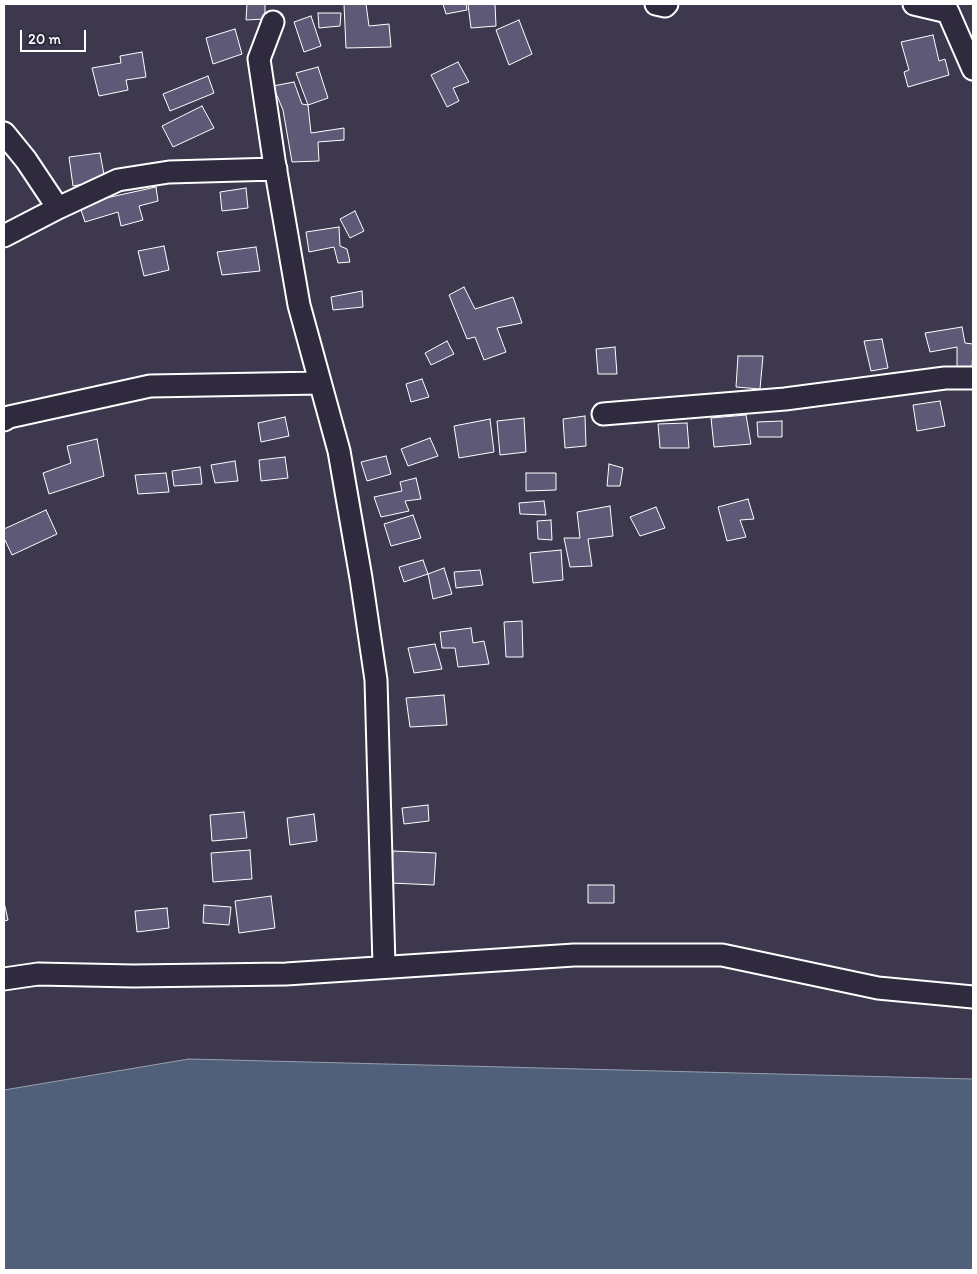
<!DOCTYPE html>
<html>
<head>
<meta charset="utf-8">
<style>
  body { margin:0 }
  #map { position:relative; width:977px; height:1274px; overflow:hidden; background:#3d384e; font-family:Itim,sans-serif }
  canvas { display:block }
  .frame { position:absolute; inset:0; border:5px solid #fff; pointer-events:none }
  .scale { position:absolute; left:20px; top:30px; width:66px; height:22px; box-sizing:border-box; border:2px solid #fff; border-top:0; padding-left:6px; font-size:15px; line-height:18px; white-space:nowrap; color:#fff; -webkit-text-stroke:4px #2f2a3d; paint-order:stroke }
</style>
</head>
<body>
<div id="map">
<canvas width="977" height="1274"></canvas>
<div class="frame"></div>
<div class="scale">20 m</div>
</div>
<script>
const context = document.querySelector('canvas').getContext('2d');
context.lineJoin = 'round';
function paint(path, color) { context.fillStyle = color; context.fill(path, 'evenodd'); }
const poly = rows => new Path2D(rows.map(r => 'M' + r).join(''));
function strokePath(path, color, width, dash) { context.strokeStyle = color; context.lineWidth = width; context.lineCap = dash ? 'butt' : 'round'; context.setLineDash(dash || []); context.stroke(path); }
const water = poly([
  [189,1059,973,1079,973,1270,4,1270,4,1090,189,1059]
]);
const building = poly([
  [247,4,265,4,265,19,246,20,247,4],
  [344,4,366,4,369,26,389,24,391,47,346,48,344,4],
  [443,4,466,4,467,10,446,14,443,4],
  [468,4,495,4,496,26,471,28,468,4],
  [318,13,341,13,340,26,319,28,318,13],
  [311,16,321,46,304,52,294,22,311,16],
  [519,20,532,54,509,65,496,30,519,20],
  [235,29,242,54,213,64,206,38,235,29],
  [933,35,939,61,945,59,949,75,908,87,904,72,909,70,901,42,933,35],
  [142,52,146,77,126,80,128,90,99,96,92,68,121,63,120,56,142,52],
  [458,62,469,82,453,88,459,101,447,107,431,75,458,62],
  [318,67,328,98,308,105,296,73,318,67],
  [208,76,214,93,170,111,163,94,208,76],
  [294,82,302,104,308,105,311,133,344,128,344,140,318,142,319,161,292,162,283,110,273,86,294,82],
  [202,106,214,128,173,147,162,126,202,106],
  [100,153,105,180,73,186,69,157,100,153],
  [156,187,158,201,139,206,143,220,121,226,118,212,85,222,79,204,156,187],
  [246,188,248,208,222,211,220,192,246,188],
  [355,211,364,231,350,238,340,219,355,211],
  [339,227,340,246,347,249,350,262,338,263,334,247,309,252,306,232,339,227],
  [164,246,169,270,144,276,138,251,164,246],
  [256,247,260,271,222,275,217,252,256,247],
  [464,287,475,309,513,297,522,323,497,328,506,352,484,360,475,337,467,339,449,295,464,287],
  [362,291,363,307,333,310,331,297,362,291],
  [962,327,965,343,973,344,972,371,957,368,957,347,930,352,925,333,962,327],
  [882,339,888,368,871,371,864,341,882,339],
  [447,341,454,354,431,365,425,353,447,341],
  [615,347,617,374,598,374,596,349,615,347],
  [738,356,763,356,760,389,736,387,738,356],
  [422,379,429,397,411,402,406,384,422,379],
  [940,401,945,426,917,431,913,405,940,401],
  [746,415,751,444,714,447,711,418,746,415],
  [585,416,586,446,565,448,563,419,585,416],
  [285,417,289,436,261,442,258,423,285,417],
  [524,418,526,452,500,455,497,421,524,418],
  [490,419,494,452,459,458,454,426,490,419],
  [782,421,782,437,758,437,757,422,782,421],
  [687,423,689,448,660,448,658,424,687,423],
  [430,438,438,456,408,466,401,449,430,438],
  [97,439,104,476,49,494,43,473,71,463,67,446,97,439],
  [386,456,391,474,367,481,361,462,386,456],
  [285,457,288,478,261,481,259,460,285,457],
  [235,461,238,481,215,483,211,465,235,461],
  [609,464,623,468,620,486,607,486,609,464],
  [200,467,202,484,174,486,172,471,200,467],
  [166,473,169,492,138,494,135,475,166,473],
  [526,473,556,473,556,490,526,491,526,473],
  [416,478,421,499,405,501,409,511,381,517,374,497,402,491,400,482,416,478],
  [748,499,754,519,740,520,746,537,727,541,718,507,748,499],
  [544,501,546,515,520,514,519,503,544,501],
  [610,506,613,536,588,539,592,566,570,567,564,538,580,538,577,512,610,506],
  [656,507,665,528,640,536,630,517,656,507],
  [46,510,57,534,12,555,4,538,4,529,46,510],
  [413,515,421,538,391,546,384,524,413,515],
  [551,520,552,540,538,539,537,521,551,520],
  [561,550,563,580,533,583,530,553,561,550],
  [423,560,428,574,404,582,399,567,423,560],
  [444,568,452,594,433,599,428,574,444,568],
  [480,570,483,585,456,588,454,572,480,570],
  [522,621,523,657,506,657,504,622,522,621],
  [471,628,473,643,484,641,489,664,458,667,455,648,442,648,440,632,471,628],
  [435,644,442,669,414,673,408,648,435,644],
  [444,695,447,725,410,727,406,698,444,695],
  [428,805,429,821,404,824,402,808,428,805],
  [244,812,247,838,212,841,210,815,244,812],
  [314,814,317,841,290,845,287,818,314,814],
  [250,850,252,879,213,882,211,853,250,850],
  [393,851,436,853,434,885,391,883,393,851],
  [588,885,614,885,614,903,588,903,588,885],
  [271,896,275,928,239,933,235,901,271,896],
  [4,902,8,920,4,921,4,902],
  [204,905,231,907,229,925,203,923,204,905],
  [167,908,169,928,137,932,135,911,167,908]
]);
const minor = poly([
  [656,4,665,6,667,4],
  [914,4,948,12,973,69],
  [273,22,259,59,274,160,299,305,339,451,361,578,376,680,384,966],
  [4,133,26,160,58,208,118,180,169,172,276,169],
  [4,236,58,208],
  [603,414,785,399,945,378,973,378],
  [4,420,9,417,150,386,320,383],
  [4,979,38,974,133,976,286,974,574,955,722,955,878,988,973,997]
]);
paint(water, '#50607a');
strokePath(water, '#96a0af', 1);
paint(building, '#5e5977');
strokePath(building, '#fff', 1);
strokePath(minor, '#fff', 25);
strokePath(minor, '#2f2a3d', 21);
</script>
</body>
</html>
